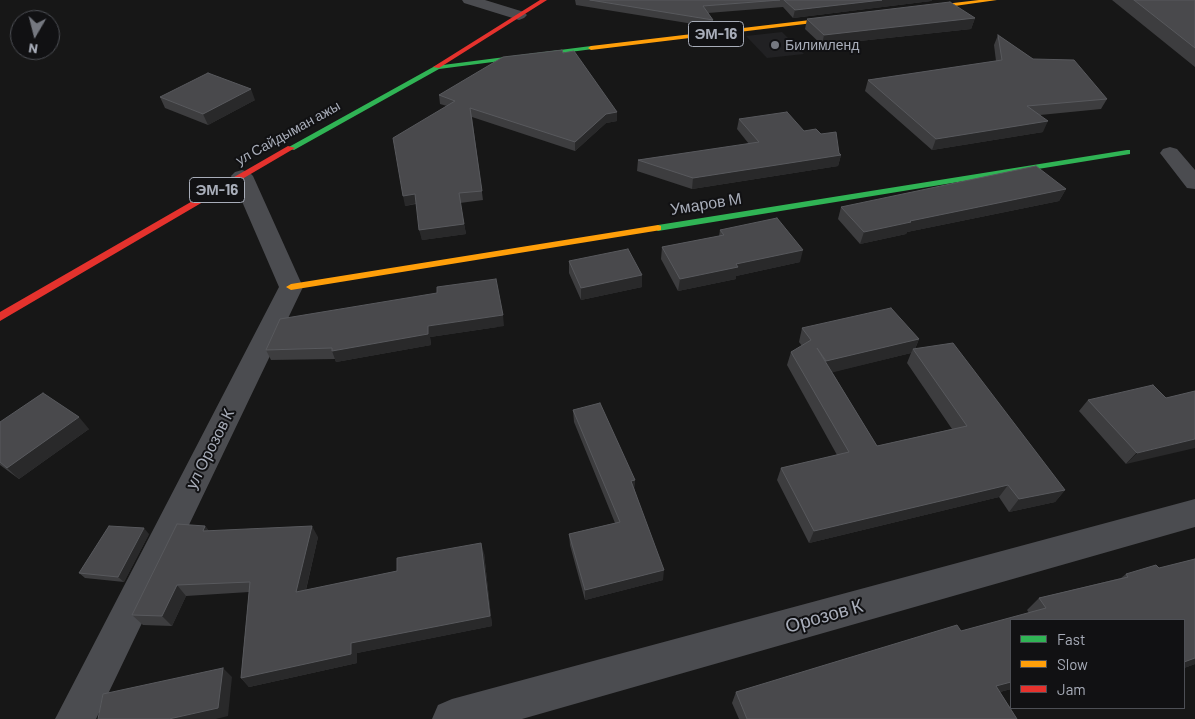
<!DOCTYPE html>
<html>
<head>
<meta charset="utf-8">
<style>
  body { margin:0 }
  #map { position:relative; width:1195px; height:719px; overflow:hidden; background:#171717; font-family:Barlow,sans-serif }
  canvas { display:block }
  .legend { position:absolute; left:1010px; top:619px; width:175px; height:90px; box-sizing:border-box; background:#111113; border:1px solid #4d4f55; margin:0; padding:6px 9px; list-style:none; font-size:15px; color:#a8adb9 }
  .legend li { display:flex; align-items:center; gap:10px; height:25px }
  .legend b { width:25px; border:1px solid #4d4f55 }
  .north { position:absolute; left:10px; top:10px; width:50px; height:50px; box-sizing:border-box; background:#111113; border:1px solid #4d4f55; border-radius:50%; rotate:188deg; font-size:14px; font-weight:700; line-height:20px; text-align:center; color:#a8adb9 }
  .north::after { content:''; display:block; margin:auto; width:18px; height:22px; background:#757880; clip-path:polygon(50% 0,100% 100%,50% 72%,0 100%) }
</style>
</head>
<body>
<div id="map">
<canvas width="1195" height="719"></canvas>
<ul class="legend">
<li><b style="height:6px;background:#30b455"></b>Fast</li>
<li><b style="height:6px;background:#ff9f0a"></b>Slow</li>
<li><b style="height:6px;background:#e5322d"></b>Jam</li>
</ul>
<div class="north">N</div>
</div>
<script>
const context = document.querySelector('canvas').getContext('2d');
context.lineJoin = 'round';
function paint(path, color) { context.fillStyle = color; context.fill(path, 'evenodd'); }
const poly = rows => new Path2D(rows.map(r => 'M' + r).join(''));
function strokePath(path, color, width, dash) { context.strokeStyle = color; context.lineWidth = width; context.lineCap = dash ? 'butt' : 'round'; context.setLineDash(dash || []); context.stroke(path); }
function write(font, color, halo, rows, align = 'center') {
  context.font = font + ' Barlow,sans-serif'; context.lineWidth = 4; context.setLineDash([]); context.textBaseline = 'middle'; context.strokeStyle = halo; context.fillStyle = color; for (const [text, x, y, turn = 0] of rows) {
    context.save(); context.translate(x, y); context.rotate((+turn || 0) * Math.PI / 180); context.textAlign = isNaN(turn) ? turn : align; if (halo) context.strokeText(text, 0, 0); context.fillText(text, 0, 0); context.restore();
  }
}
const built = poly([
  [782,32,804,54,767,58,746,36]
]);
const street = poly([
  [462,0,485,0,524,12,527,15,524,18,519,20,464,3,462,0],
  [1170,147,1177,149,1195,170,1195,189,1187,188,1160,153,1163,149,1170,147],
  [242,170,249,172,253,176,303,287,96,719,55,719,279,287,231,176,235,172,242,170],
  [1195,499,1195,527,522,719,432,719,438,705,452,699,1195,499]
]);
const fast = poly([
  [591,46,593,47,593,49,439,69,294,150,287,148,435,66,591,46],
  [1127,150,1130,150,1130,154,658,231,653,228,658,225,1127,150]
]);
const slow = poly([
  [979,0,997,0,919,11,916,9,919,7,979,0],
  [844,16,847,18,846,19,591,50,588,48,591,46,844,16],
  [658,225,661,226,661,230,291,290,286,287,291,284,658,225]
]);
const jam = poly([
  [540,0,547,0,439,68,433,67,540,0],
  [288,146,295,148,0,321,0,312,288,146]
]);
const wall = poly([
  [575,0,932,0,931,1,793,18,783,7,708,13,713,20,712,27,576,5],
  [1112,0,1195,0,1195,67],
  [975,18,971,29,822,45,805,29,807,19],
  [998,35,1033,59,1107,99,1101,109,1040,115,1043,132,932,150,865,91,868,80,996,61,994,45],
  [563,53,617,121,606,123,575,151,472,117,483,200,460,203,466,234,422,240,416,204,405,206,447,106,440,104,439,95],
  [160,97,255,100,208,125,165,108],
  [739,119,804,131,839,153,841,155,838,166,692,189,637,171,638,160,749,144,737,129],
  [1066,189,1059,201,907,232,906,234,860,244,838,219,841,207],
  [720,230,800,262,736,276,736,279,678,291,661,259,662,247,719,236],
  [569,261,642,287,581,300,569,273],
  [504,326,430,337,431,345,336,362,335,359,271,360,266,350],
  [802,328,919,339,915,349,1065,490,1055,502,1009,512,999,497,809,543,777,480,781,468,837,455,787,365,791,352,802,346,799,342],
  [911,353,907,363,952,429,877,446,832,372],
  [1195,391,1126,464,1079,411,1088,400,1166,398],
  [573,410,635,480,634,488,663,580,585,600,570,545,569,534,615,523,574,422],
  [0,422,89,429,19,479,0,465],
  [205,526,209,531,318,537,306,590,484,553,492,626,357,653,357,663,249,687,241,678,249,592,186,596,172,626,143,625,132,615],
  [149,534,124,582,85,578,79,573],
  [1195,559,1195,664,1184,668,1184,620,1011,620,1011,689,1000,692,1017,719,739,719,732,703,736,692,961,631,1029,613,1027,610,1039,598,1121,578,1126,574,1159,568]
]);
const shadedWall = poly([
  [882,0,932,0,931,1,793,18,795,10],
  [975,18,971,29,822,45,824,35],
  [251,89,255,100,208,125,203,114],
  [617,112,617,121,606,123,575,151,575,142,606,114],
  [1048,121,1043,132,932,150,936,139],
  [841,155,838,166,692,189,693,178],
  [1066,189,1059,201,907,232,906,234,860,244,864,232,910,221],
  [415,194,417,203,405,206,403,196],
  [464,224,466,234,422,240,419,230],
  [803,250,800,262,736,276,736,279,678,291,680,279,736,264],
  [642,275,642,287,581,300,581,288],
  [503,315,504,326,430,337,431,345,336,362,332,351,428,326],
  [919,339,914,351,913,349,911,353,822,375,826,361],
  [79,417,89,429,19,479,7,468],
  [1195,439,1195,448,1126,464,1137,453],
  [635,480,634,491,631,481],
  [1008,485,999,497,809,543,814,531],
  [1065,490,1055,502,1009,512,1019,499],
  [205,526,214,537,203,531],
  [312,526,318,537,303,602,296,592],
  [144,528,149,534,124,582,118,577],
  [481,543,484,553,492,626,357,653,357,663,249,687,241,678,351,643],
  [664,570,663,580,585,600,585,590],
  [177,585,186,596,172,626,162,616],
  [1195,658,1195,664,1184,668,1184,662],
  [223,668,232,677,228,716,216,719,169,719],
  [1011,682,1011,689,984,696,996,686]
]);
const building = poly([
  [590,0,780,0,703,6,713,20,590,0],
  [784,0,882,0,795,10,784,0],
  [1134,0,1195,0,1195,48,1134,0],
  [950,2,975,18,824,35,807,19,950,2],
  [998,35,1033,59,1074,60,1107,99,1027,106,1048,121,936,139,868,80,1002,60,998,35],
  [562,50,563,53,574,51,617,112,606,114,575,142,470,108,482,191,459,193,464,224,419,230,415,194,403,196,393,138,455,101,439,95,503,57,562,50],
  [208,73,251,89,203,114,160,97,208,73],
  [787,112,804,131,816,129,821,134,836,132,839,153,841,155,693,178,638,160,759,142,739,119,787,112],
  [1036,166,1066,189,910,221,911,222,864,232,841,207,1036,166],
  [777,218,803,250,736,264,738,267,680,279,662,247,724,235,720,230,777,218],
  [628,249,642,275,581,288,569,261,628,249],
  [496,279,503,315,428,326,428,334,332,351,332,348,266,350,280,319,437,293,437,287,496,279],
  [891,308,919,339,826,361,817,348,877,446,967,426,913,349,953,343,1065,490,1019,499,1008,485,814,531,781,468,849,452,791,352,811,340,802,328,891,308],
  [1153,385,1166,398,1195,391,1195,439,1137,453,1088,400,1153,385],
  [43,393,79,417,7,468,0,462,0,422,43,393],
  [600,403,635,480,631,481,664,570,585,590,569,534,620,522,573,410,600,403],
  [177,524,205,526,203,531,312,526,296,592,397,571,397,558,481,543,490,616,351,643,351,654,241,678,250,582,177,585,162,616,132,615,177,524],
  [109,526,144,528,118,577,79,573,109,526],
  [1195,559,1195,658,1184,662,1184,620,1011,620,1011,682,996,686,1017,719,747,719,736,692,957,625,961,631,1046,608,1039,598,1128,577,1126,574,1156,565,1159,568,1195,559],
  [223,668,218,708,169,719,98,719,103,694,223,668]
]);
const markers = [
  [775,45,5,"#757880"]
];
const farPoinames = [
  ["Билимленд",785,45]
];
const farStreetnames = [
  ["ул Сайдыман ажы",288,133,-29]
];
const shields = [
  [716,34,55],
  [217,190,55]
];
const shieldNames = [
  ["ЭМ-16",716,34],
  ["ЭМ-16",217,190]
];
const streetNames = [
  ["Умаров М",706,204,-9],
  ["ул Орозов К",210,449,-63]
];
const nearStreetnames = [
  ["Орозов К",824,616,-16]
];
paint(built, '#212123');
paint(street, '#4b4c50');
paint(fast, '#30b455');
paint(slow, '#ff9f0a');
paint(jam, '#e5322d');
paint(wall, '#3d3d3f');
paint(shadedWall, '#29292a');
paint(building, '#49494c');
strokePath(building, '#58595d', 1);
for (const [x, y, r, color] of markers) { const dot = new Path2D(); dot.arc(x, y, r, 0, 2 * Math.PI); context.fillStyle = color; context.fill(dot); strokePath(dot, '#111113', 2); }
write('14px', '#a8adb9', '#111113', farPoinames, 'left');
write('14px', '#a8adb9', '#111113', farStreetnames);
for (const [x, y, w] of shields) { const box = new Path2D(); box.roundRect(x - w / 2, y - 12.5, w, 25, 4); context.fillStyle = '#111113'; context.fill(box); strokePath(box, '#a8adb9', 1); }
write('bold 15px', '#a8adb9', null, shieldNames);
write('16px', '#a8adb9', '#111113', streetNames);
write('19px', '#a8adb9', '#111113', nearStreetnames);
</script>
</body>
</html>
